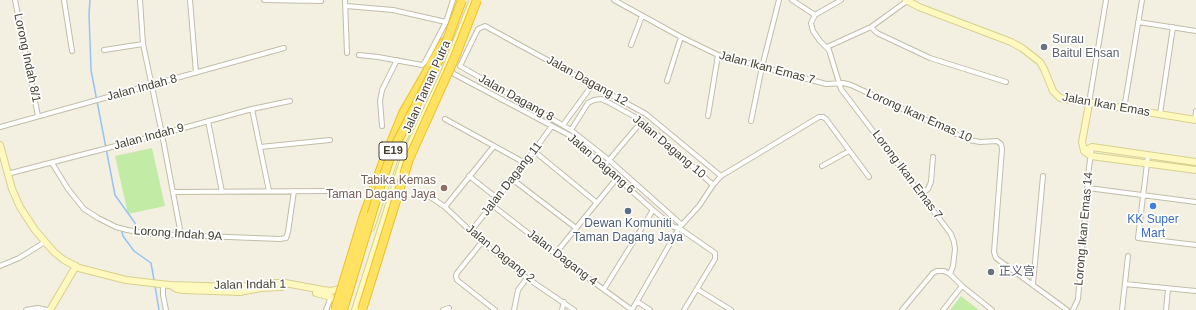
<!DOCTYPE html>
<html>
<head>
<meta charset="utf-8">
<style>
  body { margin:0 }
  canvas { display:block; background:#f3f0e2 }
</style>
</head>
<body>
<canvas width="1196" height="310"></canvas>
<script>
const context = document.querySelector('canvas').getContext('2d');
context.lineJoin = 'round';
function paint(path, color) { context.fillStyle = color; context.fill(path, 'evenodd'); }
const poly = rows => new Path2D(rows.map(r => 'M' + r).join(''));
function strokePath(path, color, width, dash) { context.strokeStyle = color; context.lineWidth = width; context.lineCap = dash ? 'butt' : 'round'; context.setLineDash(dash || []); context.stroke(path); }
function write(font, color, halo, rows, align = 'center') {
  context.font = font + ' Helvetica,"Noto Sans SC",sans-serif'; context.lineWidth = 3.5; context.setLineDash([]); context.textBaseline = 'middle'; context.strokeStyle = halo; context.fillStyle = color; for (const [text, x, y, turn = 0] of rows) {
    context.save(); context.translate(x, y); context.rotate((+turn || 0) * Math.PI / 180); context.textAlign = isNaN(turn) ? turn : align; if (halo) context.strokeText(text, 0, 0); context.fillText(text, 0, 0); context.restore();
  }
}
const green = poly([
  [152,148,165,206,128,214,115,156],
  [961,296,979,310,950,310]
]);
const stream = poly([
  [90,0,89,14,91,70,115,195,135,223,135,229,133,230],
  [123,230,122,232,123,236,134,251,151,263,154,280],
  [155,286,159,310]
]);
const street = poly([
  [15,0,38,116],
  [64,0,72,51],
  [140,0,143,44,162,134,181,235],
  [190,0,196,73],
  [264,0,321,1],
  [345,0,347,53],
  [614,0,681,37,718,55,826,84,843,83,851,85,969,140,980,142,997,141,1001,144,1002,149,994,252,996,258,1067,310],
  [792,0,815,15],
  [841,0,815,15,811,23,813,31,820,41,829,50,841,89,951,234,954,242,955,249,953,266,950,274],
  [346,6,393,10,446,22],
  [1138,22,1196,31],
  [871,27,877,33,930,58,1006,82],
  [631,45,642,16],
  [827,47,871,27,907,1],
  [104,50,143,44],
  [359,55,378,57,422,65,425,62,446,22,453,0],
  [449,68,454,74,569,135,653,210,674,227,679,228,715,253,715,259,684,310],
  [667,81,681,37],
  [1089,103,1106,0],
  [252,109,269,191],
  [1124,109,1142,0],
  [1160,114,1173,27],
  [708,116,718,55],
  [445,119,525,163],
  [1195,119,1196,111],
  [208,121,222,192],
  [751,121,762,67,779,0],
  [563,125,593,84],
  [382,126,380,101,382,90,397,60],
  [0,127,284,48],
  [571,130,588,103,594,100,601,99,610,103,642,121,713,185],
  [260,147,330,140],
  [534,151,596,202],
  [1148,155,1138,238,1196,245],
  [52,163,68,189,84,209,98,218,116,227,127,230,151,234,280,239,286,238,288,232,294,191],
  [604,166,642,121],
  [822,166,849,151],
  [7,174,162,134,252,109,290,101],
  [469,176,497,198],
  [512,179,576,228],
  [1088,188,1196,202],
  [173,192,332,191],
  [921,194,928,189,931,182,933,157],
  [429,196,445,207,482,242,527,278,574,310],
  [492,205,555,254,632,310],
  [445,207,494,146],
  [682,225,609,160,571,130,460,66,478,29,485,26,646,114,721,176],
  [471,231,525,163,552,126],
  [482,242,457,273,456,276,457,280,495,310],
  [555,254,617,178],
  [0,266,19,258,45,242],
  [163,284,163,295,166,310],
  [1033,284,1043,176],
  [1125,284,1196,291],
  [604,289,653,210],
  [697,289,731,310],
  [638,302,650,310],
  [26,310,38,308,47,310],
  [326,310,331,297],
  [443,310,449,308],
  [514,310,518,290,527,278],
  [562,310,564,302],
  [632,310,679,228,699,206,713,185,721,176,819,117,823,117,826,119,869,177],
  [902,310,933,273,937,271,944,271,950,274,962,286,992,310],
  [943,310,962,286],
  [1073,310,1078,299,1089,167,1092,147],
  [1122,310,1128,256],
  [1166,310,1168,289]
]);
const secondary = poly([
  [906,0,919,7,1011,42,1022,48,1040,62,1044,69,1053,91,1060,98,1196,120],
  [1089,104,1082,142,1084,151,1091,156,1196,170],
  [0,145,12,189,20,207,35,230,54,252,64,260,79,268,126,280,169,285,238,287,274,283,285,283,323,290,331,291,344,288],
  [1084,151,1092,147,1196,162],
  [371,228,396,155,411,123],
  [170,285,177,289,184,290,240,292,260,288,281,287],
  [316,293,331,297,340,304],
  [50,310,76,266],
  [355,310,404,158,443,75,472,2]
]);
const highway = poly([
  [364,215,384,160,403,113,444,42]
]);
const highwayBridge = poly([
  [335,310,364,215],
  [343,310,378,193,392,152,442,54,462,0],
  [362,310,409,159,455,57,477,0]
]);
const markers = [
  [1044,47,4,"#6b7280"],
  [444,188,4,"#8d6e63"],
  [1153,206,4,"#3f7fe0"],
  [628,211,4,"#5c6f8a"],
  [991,272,4,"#6b7280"]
];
const shields = [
  [393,151,28]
];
const shieldNames = [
  ["E19",393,151]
];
const worshipNames = [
  ["Surau",1052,40],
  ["Baitul Ehsan",1052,54],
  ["正义宫",999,272]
];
const streetNames = [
  ["Lorong Indah 8/1",27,58,78],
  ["Jalan Ikan Emas 7",767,68,15],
  ["Jalan Dagang 12",587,81,29],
  ["Jalan Taman Putra",427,87,-66],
  ["Jalan Indah 8",142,88,-15],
  ["Jalan Dagang 8",516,98,29],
  ["Jalan Ikan Emas",1106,105,10],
  ["Lorong Ikan Emas 10",919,116,24],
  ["Jalan Indah 9",149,137,-15],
  ["Jalan Dagang 10",669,147,40],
  ["Jalan Dagang 6",601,164,41],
  ["Lorong Ikan Emas 7",907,175,53],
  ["Jalan Dagang 11",512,179,-52],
  ["Lorong Ikan Emas 14",1084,229,-85],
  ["Lorong Indah 9A",178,234,4],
  ["Jalan Dagang 2",500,254,39],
  ["Jalan Dagang 4",562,258,37],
  ["Jalan Indah 1",250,285,-1]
];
const educationNames = [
  ["Tabika Kemas",436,181],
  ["Taman Dagang Jaya",436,195]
];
const shopNames = [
  ["KK Super",1153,220],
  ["Mart",1153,234]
];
const serviceNames = [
  ["Dewan Komuniti",628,224],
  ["Taman Dagang Jaya",628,238]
];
paint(green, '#c2eca6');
strokePath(stream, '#97c2f7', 1.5);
strokePath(street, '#c2bda7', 6);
strokePath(secondary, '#d8d08d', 8);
strokePath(highway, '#edc023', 10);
strokePath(street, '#fff', 4);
strokePath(secondary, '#fff9c0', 6);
strokePath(highway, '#ffe261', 8);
strokePath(highwayBridge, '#edc023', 10, []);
strokePath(highwayBridge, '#ffe261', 8);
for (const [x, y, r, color] of markers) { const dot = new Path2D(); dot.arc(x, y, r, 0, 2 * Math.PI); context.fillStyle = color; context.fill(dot); strokePath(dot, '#fff', 1.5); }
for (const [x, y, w] of shields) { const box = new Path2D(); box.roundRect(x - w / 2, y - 9, w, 18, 3); context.fillStyle = '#fff'; context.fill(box); strokePath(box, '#454032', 1); }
write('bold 11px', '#454032', null, shieldNames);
write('12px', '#5b616d', '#fff', worshipNames, 'left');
write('12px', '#454032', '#fff', streetNames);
write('12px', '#785e54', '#fff', educationNames, 'right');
write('12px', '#366cbe', '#fff', shopNames);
write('12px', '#4e5e75', '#fff', serviceNames);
</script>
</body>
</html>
